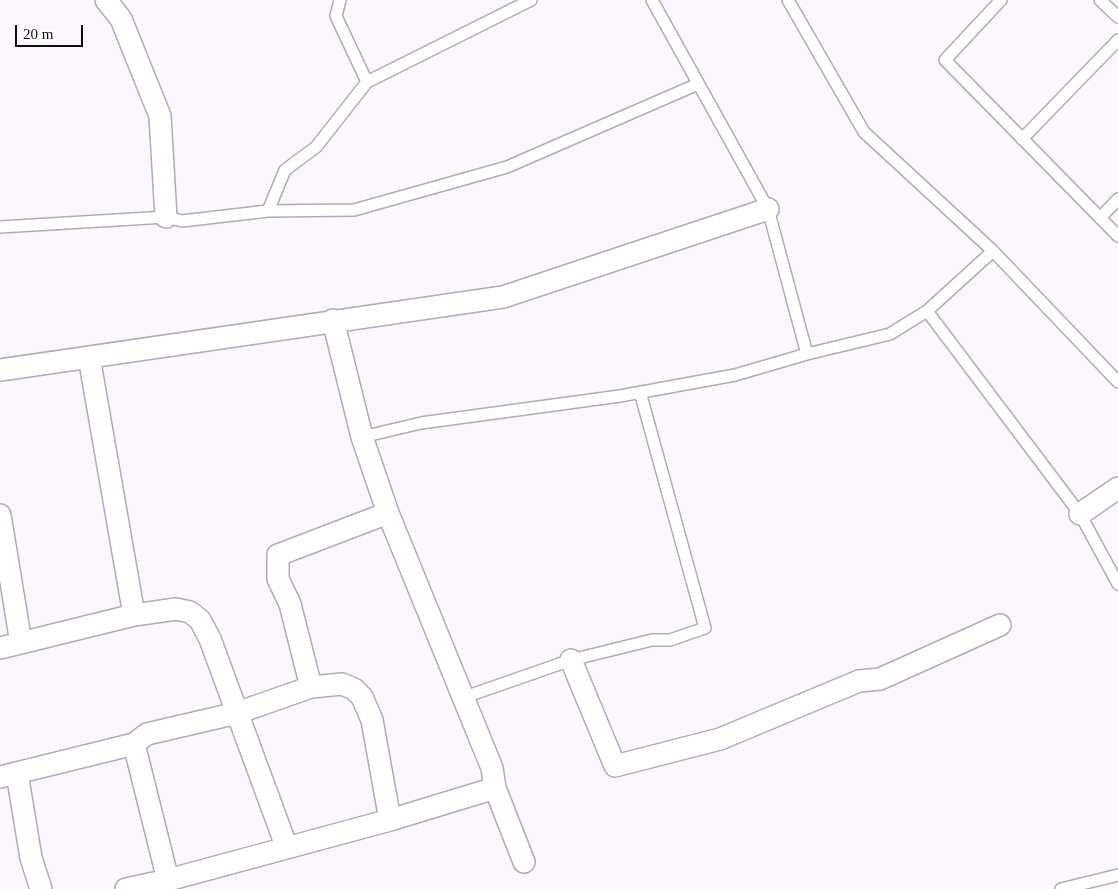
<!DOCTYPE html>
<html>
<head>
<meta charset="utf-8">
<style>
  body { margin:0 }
  #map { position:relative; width:1118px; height:889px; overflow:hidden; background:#fcf6ff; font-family:Georgia,serif }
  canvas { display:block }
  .scale { position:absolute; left:15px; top:25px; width:68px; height:22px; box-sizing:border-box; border:2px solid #100d12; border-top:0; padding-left:6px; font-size:15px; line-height:18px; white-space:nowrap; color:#100d12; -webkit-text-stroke:4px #fff; paint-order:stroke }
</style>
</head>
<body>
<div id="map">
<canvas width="1118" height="889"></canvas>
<div class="scale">20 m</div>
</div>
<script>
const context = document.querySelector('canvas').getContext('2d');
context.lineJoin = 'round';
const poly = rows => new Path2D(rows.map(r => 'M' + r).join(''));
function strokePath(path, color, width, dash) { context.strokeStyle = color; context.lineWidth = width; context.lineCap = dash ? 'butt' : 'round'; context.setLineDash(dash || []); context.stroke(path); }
const service = poly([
  [652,0,768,209,807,354],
  [788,0,864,132,993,251,1118,382],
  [1001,0,945,60,1118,236],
  [1100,0,1118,17],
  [367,82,531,0],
  [1022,139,1118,40],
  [268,211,285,170,316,147,367,82,336,16,340,0],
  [1100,218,1118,199],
  [0,227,166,217,182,221,268,211,354,210,507,167,698,84],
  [927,311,1080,514,1118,584],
  [362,437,421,423,620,396,735,375,807,354,890,334,927,311,993,251],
  [462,698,571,660,652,640,670,640,705,628,640,392],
  [1061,889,1118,875]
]);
const minor = poly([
  [106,0,121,19,160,116,166,217],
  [89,357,134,615],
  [0,370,503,297,768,209],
  [1080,514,1118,488],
  [0,515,21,643],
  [0,648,134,615,176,609,190,612,200,620,210,639,287,848],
  [571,660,615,766,720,739,859,681,880,679,1000,625],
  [311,687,290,604,278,579,278,555,388,513],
  [134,744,168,880],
  [17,773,31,858,41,889],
  [0,777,134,744,147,734,237,713,311,687,342,684,354,689,362,697,372,720,390,820],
  [495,788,524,862],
  [126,889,168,880,390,820,495,788,492,768,388,513,362,437,333,320]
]);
strokePath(service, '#b3aab8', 14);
strokePath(minor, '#b3aab8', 24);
strokePath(service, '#fff', 11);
strokePath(minor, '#fff', 21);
</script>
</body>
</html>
